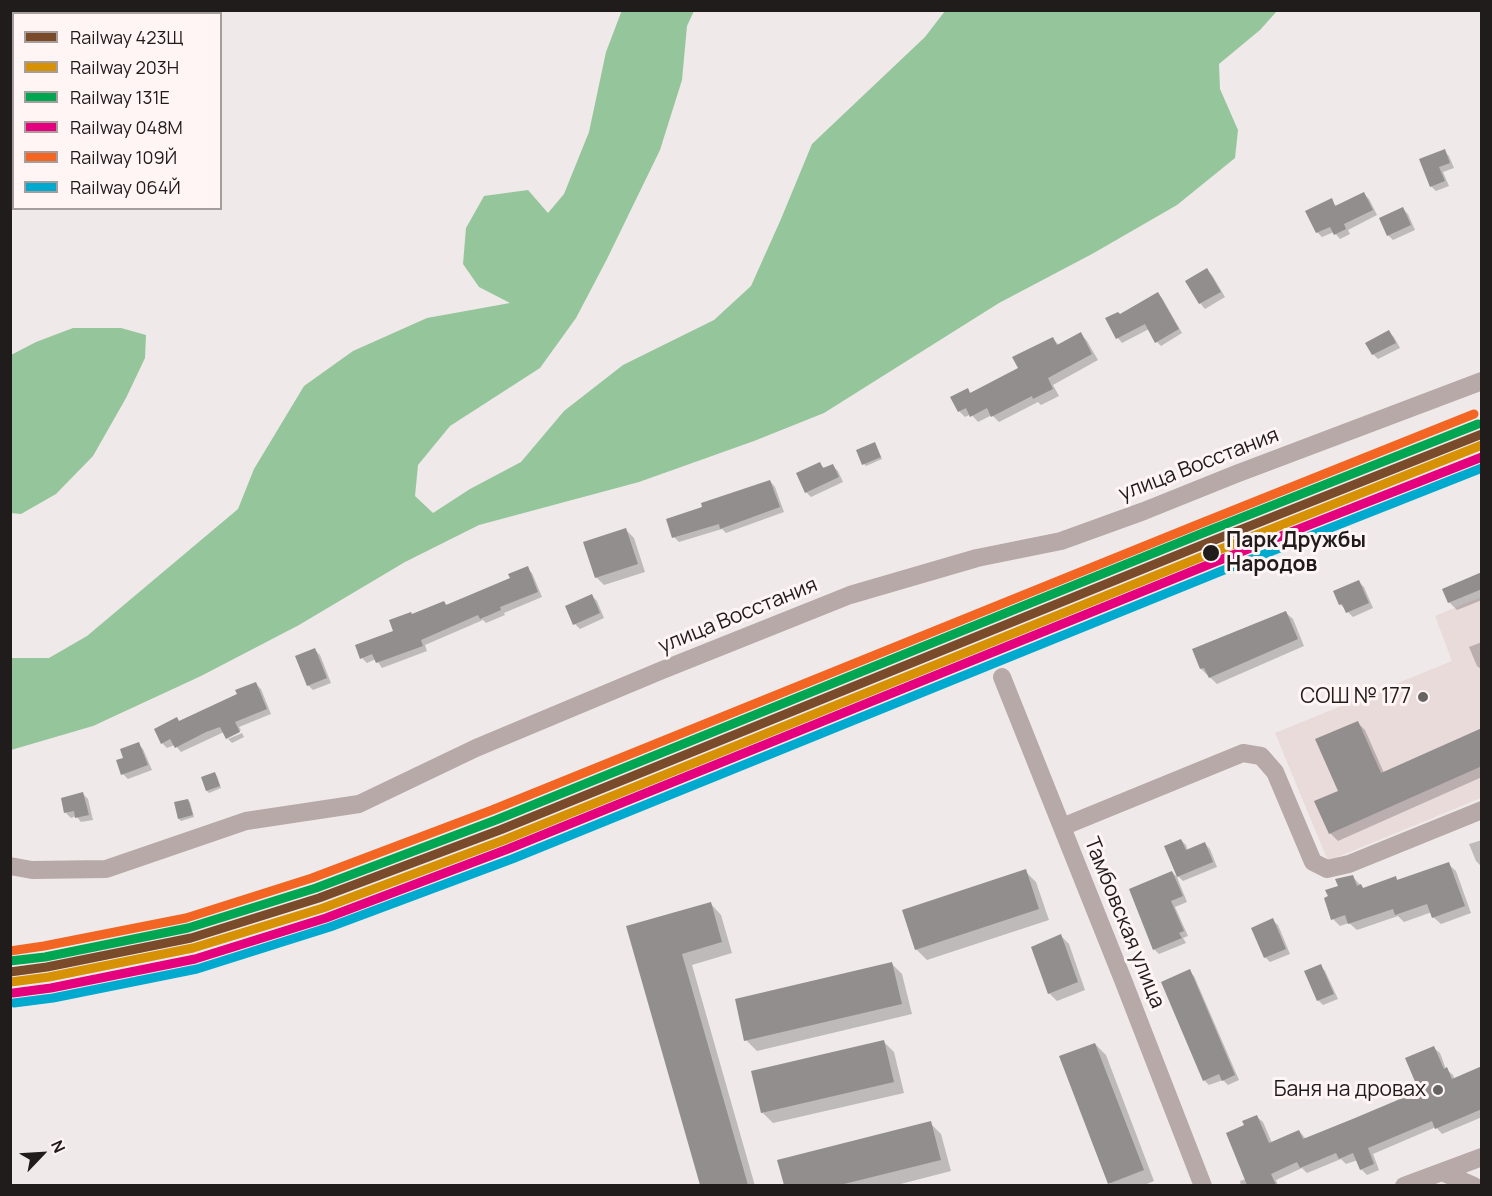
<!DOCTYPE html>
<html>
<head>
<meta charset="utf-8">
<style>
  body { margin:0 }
  #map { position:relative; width:1492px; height:1196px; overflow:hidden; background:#efe9e9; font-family:Manrope,sans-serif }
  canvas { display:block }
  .frame { position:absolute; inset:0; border:12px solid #201c1b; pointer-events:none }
  .legend { position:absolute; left:12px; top:12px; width:210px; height:198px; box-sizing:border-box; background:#fef5f4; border:2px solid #a59e9d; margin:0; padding:8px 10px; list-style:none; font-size:18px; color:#201c1b }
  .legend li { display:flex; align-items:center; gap:12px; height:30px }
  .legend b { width:30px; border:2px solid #a59e9d }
  .north { position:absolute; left:12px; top:1124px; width:60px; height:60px; -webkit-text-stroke:4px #fef5f4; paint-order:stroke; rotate:65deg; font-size:16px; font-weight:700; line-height:24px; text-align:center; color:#201c1b }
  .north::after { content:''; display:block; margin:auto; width:21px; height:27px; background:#201c1b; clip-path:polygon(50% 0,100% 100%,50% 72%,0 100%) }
</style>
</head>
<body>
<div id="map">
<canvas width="1492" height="1196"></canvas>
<div class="frame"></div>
<ul class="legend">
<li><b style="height:8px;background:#7a4b2a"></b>Railway 423Щ</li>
<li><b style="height:8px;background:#d79104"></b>Railway 203Н</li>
<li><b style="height:8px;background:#00a651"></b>Railway 131Е</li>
<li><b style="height:8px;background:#e5007d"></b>Railway 048М</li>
<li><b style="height:8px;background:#f26522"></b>Railway 109Й</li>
<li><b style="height:8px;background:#00a9ce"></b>Railway 064Й</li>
</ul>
<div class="north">N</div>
</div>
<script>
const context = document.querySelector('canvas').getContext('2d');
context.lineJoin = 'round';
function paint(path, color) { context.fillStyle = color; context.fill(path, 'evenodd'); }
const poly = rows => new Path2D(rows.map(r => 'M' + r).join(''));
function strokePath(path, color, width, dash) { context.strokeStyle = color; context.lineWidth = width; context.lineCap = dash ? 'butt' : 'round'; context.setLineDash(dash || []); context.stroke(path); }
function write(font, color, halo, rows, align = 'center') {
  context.font = font + ' Manrope,sans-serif'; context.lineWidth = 6; context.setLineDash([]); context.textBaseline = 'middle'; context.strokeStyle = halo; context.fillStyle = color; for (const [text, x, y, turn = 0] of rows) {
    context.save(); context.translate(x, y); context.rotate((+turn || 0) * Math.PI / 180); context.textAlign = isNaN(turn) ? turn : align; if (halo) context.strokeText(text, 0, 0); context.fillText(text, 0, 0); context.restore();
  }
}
const built = poly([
  [1481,597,1481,798,1328,861,1275,733,1452,661,1435,616]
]);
const water = poly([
  [622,10,694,11,687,26,682,80,660,150,607,259,576,318,540,368,450,426,418,465,415,496,433,513,470,489,521,462,564,411,623,365,714,320,751,286,781,219,812,144,925,37,945,11,1277,11,1260,30,1219,64,1220,89,1238,130,1235,158,1177,205,1092,254,999,303,824,413,754,441,639,482,479,525,405,562,299,625,201,676,93,726,11,750,11,658,49,658,87,636,238,509,254,469,304,386,353,351,427,318,510,303,479,287,463,264,466,228,484,196,528,190,548,213,564,194,589,132,606,52],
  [73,328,121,328,146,335,145,358,126,398,93,456,56,494,21,514,11,513,11,355,36,342]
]);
const shadow = poly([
  [1444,151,1449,156,1454,168,1443,172,1449,186,1436,191,1431,186],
  [1364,194,1369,199,1377,215,1348,230,1350,234,1340,239,1334,232,1322,237,1317,232,1331,200,1337,207],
  [1403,209,1408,214,1415,230,1393,240,1388,235],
  [1207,270,1212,275,1225,297,1205,309,1200,303,1187,282],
  [1158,294,1162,298,1182,333,1161,346,1157,342,1149,329,1122,343,1118,338,1107,319,1120,316],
  [1389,332,1394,337,1400,348,1378,359,1373,354,1367,344],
  [1081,334,1087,341,1098,360,1053,385,1059,396,1041,405,1038,402,999,422,992,415,978,422,971,414,965,417,959,411,967,390,972,394,1020,369,1052,338,1059,345],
  [875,444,882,459,866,466,864,464],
  [819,463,825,469,833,466,838,471,843,482,811,497,806,492],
  [770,481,775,487,784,512,726,533,722,529,679,542,674,537],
  [626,530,634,538,645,572,604,585,596,577],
  [527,568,532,573,542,597,504,613,505,615,486,623,483,620,425,645,427,651,382,668,376,659,367,663,362,658,412,616,444,602,448,606,512,579],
  [1482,573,1482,600,1457,610,1449,602],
  [1359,582,1364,587,1373,608,1353,617,1340,604],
  [592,596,597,601,604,618,580,629,575,624],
  [1286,613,1293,619,1304,646,1217,684,1201,669],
  [1482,642,1482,670,1477,666,1469,647],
  [315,650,320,655,331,683,313,690,308,685],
  [256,684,261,689,271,714,239,727,241,730,227,737,224,732,181,752,175,745,167,748,162,743,180,722,239,695],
  [1357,722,1365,730,1384,773,1482,730,1482,777,1338,841,1330,833],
  [242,733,244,737,232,743,228,739],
  [138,744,143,749,152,770,128,779,123,774,125,758],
  [215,774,217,776,221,788,209,793,207,791,203,778],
  [83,794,88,799,93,820,81,822,76,816,71,818,66,813],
  [188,800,190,802,194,817,181,821,179,819],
  [1181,840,1186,845,1188,851,1205,844,1210,849,1217,867,1183,881,1178,876],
  [1482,840,1482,866,1481,866,1476,861,1469,844],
  [1448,864,1456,871,1471,913,1441,924,1433,917,1432,912,1404,922,1398,916,1357,930,1349,923,1340,926,1333,919,1340,887,1352,876,1364,889,1395,878,1399,881],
  [1025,871,1036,882,1049,920,927,960,916,949],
  [1172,872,1177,877,1187,902,1175,907,1188,936,1183,938,1186,943,1159,954,1154,949],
  [711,904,721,915,732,953,692,965,755,1186,701,1186,628,927],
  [1272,920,1278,925,1290,954,1270,962,1265,957],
  [1061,936,1069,944,1085,990,1057,1001,1049,993],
  [891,963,902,974,912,1014,757,1051,746,1040],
  [1320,966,1325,971,1338,999,1323,1005,1318,1000],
  [1189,971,1194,976,1239,1080,1228,1085,1223,1080,1209,1085,1204,1080],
  [883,1041,894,1052,904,1093,773,1123,762,1112],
  [1095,1044,1106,1055,1154,1181,1142,1186,1112,1186,1110,1183],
  [1434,1048,1440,1053,1446,1069,1453,1075,1455,1080,1482,1068,1482,1117,1442,1134,1436,1127,1373,1154,1379,1170,1367,1175,1361,1169,1358,1160,1346,1164,1341,1159,1307,1173,1302,1168,1276,1180,1278,1186,1241,1186,1240,1181,1246,1179,1246,1126,1257,1117,1263,1122,1272,1143,1299,1131,1306,1139,1421,1092],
  [930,1123,941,1134,951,1171,893,1186,785,1186,779,1161]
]);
const building = poly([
  [1445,149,1450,163,1439,167,1445,181,1430,187,1419,159],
  [1364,192,1373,210,1344,224,1346,229,1334,235,1330,227,1316,233,1305,211,1332,198,1335,206],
  [1403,207,1411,225,1387,236,1379,218],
  [1207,268,1221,292,1199,304,1185,281],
  [1158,292,1179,329,1155,343,1145,324,1116,339,1105,318,1118,312,1120,314],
  [1389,330,1396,343,1372,355,1365,343],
  [1081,332,1092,354,1048,378,1053,389,1033,399,1032,396,991,417,987,408,970,417,966,408,958,412,950,397,968,388,970,393,1018,368,1012,357,1053,337,1057,345],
  [875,442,881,457,862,465,856,450],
  [820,462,823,468,833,464,839,477,805,493,796,473],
  [770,480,780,507,720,529,719,524,672,538,666,519,702,507,701,503],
  [626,528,638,564,595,578,583,542],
  [528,566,538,592,500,607,501,610,480,619,478,615,421,640,423,646,376,663,372,654,360,659,355,645,393,631,389,620,411,612,412,614,444,601,446,605,510,578,508,574],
  [1482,572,1482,589,1448,603,1442,589],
  [1359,580,1369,603,1346,613,1342,604,1339,605,1333,591],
  [592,594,600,613,573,625,565,606],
  [1286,611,1298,639,1209,678,1204,668,1200,669,1192,649],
  [315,648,327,678,307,686,295,656],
  [256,682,267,709,235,722,240,732,226,739,220,727,206,732,175,748,170,739,161,744,154,729,177,717,179,721,237,694,235,690],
  [1358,721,1381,773,1482,728,1482,766,1329,834,1314,801,1338,791,1315,739],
  [139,742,148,765,121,775,116,760,123,758,120,749],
  [215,772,220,786,206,791,201,777],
  [83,792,89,815,75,818,74,811,64,813,61,798],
  [188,799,193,815,178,819,174,802],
  [1181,839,1186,850,1205,842,1213,862,1177,877,1164,846],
  [1449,862,1465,906,1432,918,1427,904,1395,915,1393,909,1348,924,1345,915,1331,920,1324,898,1328,896,1325,890,1338,886,1335,879,1353,875,1357,886,1361,884,1363,888,1396,876,1397,880],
  [1026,869,1039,909,915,950,902,910],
  [1172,871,1183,896,1171,901,1184,931,1179,933,1182,938,1153,950,1129,889],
  [711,902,722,942,682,954,748,1185,700,1185,626,926],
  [1273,918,1286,949,1264,958,1251,928],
  [1061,934,1078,982,1048,994,1031,947],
  [892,962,902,1004,744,1041,735,999],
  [1321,964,1334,994,1317,1001,1304,971],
  [1190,969,1235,1075,1222,1081,1219,1074,1203,1081,1161,982],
  [884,1040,894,1082,761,1113,751,1071],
  [1095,1043,1144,1170,1108,1184,1059,1056],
  [1434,1046,1444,1069,1447,1067,1452,1079,1482,1066,1482,1109,1435,1129,1432,1121,1368,1148,1374,1164,1360,1170,1353,1153,1339,1159,1336,1153,1300,1168,1297,1162,1271,1174,1276,1185,1247,1185,1226,1133,1244,1125,1242,1121,1257,1115,1269,1143,1299,1130,1303,1139,1355,1118,1419,1091,1405,1058],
  [931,1121,941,1160,840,1185,784,1185,777,1160]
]);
const minor = poly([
  [1002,677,1123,980,1203,1186],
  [1062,827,1243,753,1261,756,1275,772,1313,862,1327,869,1349,864,1482,810],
  [10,866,32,870,106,869,246,821,359,804,476,748,660,671,850,595,977,558,1061,541,1144,511,1236,474,1482,381],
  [1442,1172,1474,1186],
  [1404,1186,1482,1157]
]);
const rail1 = poly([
  [10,972,47,967,191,938,319,898,500,830,1207,543,1482,434]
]);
const rail2 = poly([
  [11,982,49,977,193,948,323,908,504,840,1211,553,1482,445]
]);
const rail3 = poly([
  [10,961,45,957,188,928,316,888,496,820,1203,533,1478,424]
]);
const rail4 = poly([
  [13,993,51,988,195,959,326,918,508,849,1215,562,1482,457]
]);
const rail5 = poly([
  [10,951,44,946,186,918,312,878,492,810,1199,524,1474,414]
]);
const rail6 = poly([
  [14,1003,53,998,197,969,330,927,512,859,1219,572,1482,468]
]);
const markers = [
  [1211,553,9,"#201c1b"],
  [1423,697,6,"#686463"],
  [1438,1090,6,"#686463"]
];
const streetNames = [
  ["улица Восстания",1199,465,-21],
  ["улица Восстания",738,616,-22],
  ["Тамбовская улица",1124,923,68]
];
const stopNames = [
  ["Парк Дружбы",1226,541],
  ["Народов",1226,565]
];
const poiNames = [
  ["СОШ № 177",1411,697],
  ["Баня на дровах",1426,1090]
];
paint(built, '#e9dbda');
paint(water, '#95c59a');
paint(shadow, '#0003');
paint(building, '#928e8e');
strokePath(minor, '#b6a9a8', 18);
strokePath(rail1, '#7a4b2a', 9);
strokePath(rail2, '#d79104', 9);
strokePath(rail3, '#00a651', 9);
strokePath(rail4, '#e5007d', 9);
strokePath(rail5, '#f26522', 9);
strokePath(rail6, '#00a9ce', 9);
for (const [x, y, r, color] of markers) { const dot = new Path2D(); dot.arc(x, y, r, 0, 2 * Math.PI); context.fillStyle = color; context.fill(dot); strokePath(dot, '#fef5f4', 2); }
write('21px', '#201c1b', '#fef5f4', streetNames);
write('bold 21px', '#201c1b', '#fef5f4', stopNames, 'left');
write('21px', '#201c1b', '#fef5f4', poiNames, 'right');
</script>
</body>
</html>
